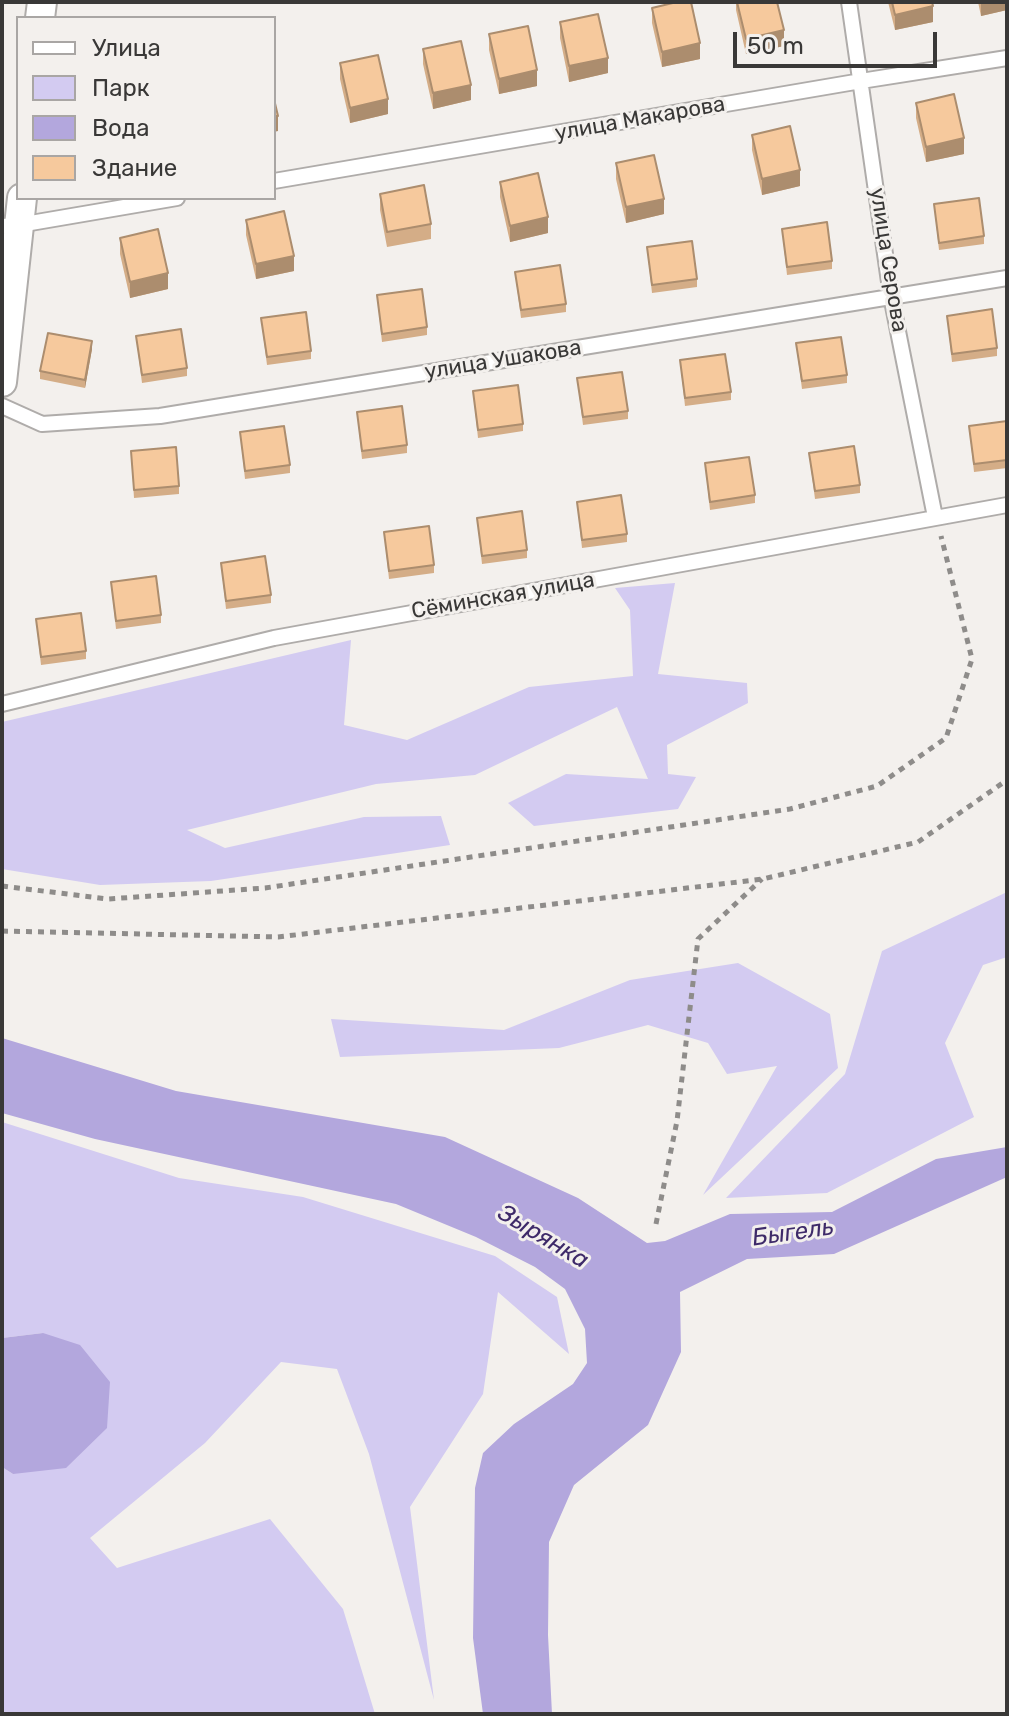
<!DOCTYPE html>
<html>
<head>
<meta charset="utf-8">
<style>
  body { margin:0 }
  #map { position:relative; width:1009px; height:1716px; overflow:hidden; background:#f3f0ed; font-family:Rubik,sans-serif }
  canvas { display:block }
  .frame { position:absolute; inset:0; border:4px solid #393837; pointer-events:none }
  .legend { position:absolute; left:16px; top:16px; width:260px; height:184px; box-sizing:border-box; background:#f3f0ed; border:2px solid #a9a6a4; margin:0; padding:10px 14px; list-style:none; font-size:24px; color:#393837 }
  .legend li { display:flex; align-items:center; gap:16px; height:40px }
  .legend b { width:40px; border:2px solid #a9a6a4 }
  .scale { position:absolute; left:733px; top:32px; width:204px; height:36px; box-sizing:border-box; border:4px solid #393837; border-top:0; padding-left:10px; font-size:24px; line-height:28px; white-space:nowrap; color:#393837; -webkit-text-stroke:6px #f3f0ed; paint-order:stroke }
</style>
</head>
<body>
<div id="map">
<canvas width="1009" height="1716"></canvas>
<div class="frame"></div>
<ul class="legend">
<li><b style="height:10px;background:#fff"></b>Улица</li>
<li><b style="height:22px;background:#d3cbf1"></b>Парк</li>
<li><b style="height:22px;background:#b3a7dd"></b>Вода</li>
<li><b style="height:22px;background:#f6c99d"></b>Здание</li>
</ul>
<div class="scale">50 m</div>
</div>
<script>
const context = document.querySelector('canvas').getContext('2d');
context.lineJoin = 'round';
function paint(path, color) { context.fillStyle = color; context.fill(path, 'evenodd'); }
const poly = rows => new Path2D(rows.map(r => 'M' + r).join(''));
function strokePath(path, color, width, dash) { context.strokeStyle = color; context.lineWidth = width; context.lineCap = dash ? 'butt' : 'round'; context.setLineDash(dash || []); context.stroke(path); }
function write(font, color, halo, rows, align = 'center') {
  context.font = font + ' Rubik,sans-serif'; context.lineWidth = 6; context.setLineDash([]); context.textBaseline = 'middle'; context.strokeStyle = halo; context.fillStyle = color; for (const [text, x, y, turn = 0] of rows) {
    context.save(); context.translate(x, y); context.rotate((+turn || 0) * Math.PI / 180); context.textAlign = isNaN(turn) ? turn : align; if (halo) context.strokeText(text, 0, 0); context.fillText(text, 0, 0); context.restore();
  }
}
const green = poly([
  [675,583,658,674,747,683,748,703,667,745,668,774,696,777,678,809,534,826,508,803,566,774,648,779,617,707,475,775,376,784,187,830,225,848,364,817,441,816,450,845,211,881,100,885,2,869,2,722,351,640,344,725,407,740,529,687,633,676,630,610,615,588],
  [1007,892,1007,957,983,965,945,1043,974,1117,827,1193,726,1198,845,1074,882,951],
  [738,963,830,1014,838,1068,703,1195,777,1066,727,1074,708,1043,648,1025,559,1048,340,1057,331,1019,504,1030,630,980],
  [2,1122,179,1178,303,1197,495,1256,557,1297,569,1354,498,1292,483,1394,410,1507,434,1700,369,1454,337,1369,281,1362,205,1443,90,1538,117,1568,270,1519,343,1609,375,1714,2,1714,2,1467,13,1474,43,1333,2,1338]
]);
const water = poly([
  [2,1038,176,1091,445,1137,578,1198,647,1243,665,1241,730,1214,832,1212,936,1159,1007,1147,1007,1177,834,1254,747,1259,680,1292,681,1352,648,1425,574,1485,549,1542,548,1635,552,1714,483,1714,473,1638,475,1488,483,1453,514,1424,573,1384,587,1363,585,1329,565,1289,535,1267,476,1237,396,1204,95,1139,2,1113],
  [43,1333,80,1345,110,1382,107,1428,66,1468,13,1474,2,1467,2,1338]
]);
const path = poly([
  [2,886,108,899,265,888,790,809,877,786,946,738,972,659,941,536],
  [2,931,278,937,763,879,918,842,1007,780],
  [656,1224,677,1121,698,939,762,879]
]);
const lane = poly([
  [849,2,891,296,935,517],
  [274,181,861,81,1007,58],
  [2,226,19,225,177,198],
  [2,406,42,424,160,416,1007,278],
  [2,704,274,638,1007,505]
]);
const street = poly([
  [40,18,42,2],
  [2,382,22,198]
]);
const wall = poly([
  [736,2,777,2,784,46,746,54,736,10],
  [888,2,932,2,933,22,895,30],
  [978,2,1007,2,1007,10,981,16],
  [652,8,700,59,662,67,652,23],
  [560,22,608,73,569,82,560,38],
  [489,34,537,86,499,94,489,50],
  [423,49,471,100,433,109,423,64],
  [340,63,388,114,350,123,340,79],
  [916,103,964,154,926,162,916,118],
  [752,135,800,186,762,195,752,150],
  [616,163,664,214,626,223,616,179],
  [500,182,548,233,510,242,500,197],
  [380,194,431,224,431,239,387,247,380,210],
  [934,204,984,236,984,244,939,250],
  [246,220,294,271,256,279,246,235],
  [782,229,832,261,832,269,787,275],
  [120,238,168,289,130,298,120,254],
  [647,247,697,279,697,287,652,293],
  [515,272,566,304,566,312,521,318],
  [377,295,427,327,427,335,382,342],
  [947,316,997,348,997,356,952,362],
  [261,318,311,351,311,359,267,365],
  [136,336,187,368,187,376,142,383],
  [796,343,847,375,847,383,802,389],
  [92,349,85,388,40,379,40,371],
  [680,360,731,392,731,400,685,406],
  [577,378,628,411,628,419,583,425],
  [473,391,523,424,523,431,478,438],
  [357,412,407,445,407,453,362,459],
  [1007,421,1007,468,974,472,969,426],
  [240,432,290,465,290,473,245,479],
  [131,451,179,486,179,494,134,498],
  [809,453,860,485,860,493,815,499],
  [705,463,755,495,755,503,710,510],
  [577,502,627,534,627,542,582,548],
  [477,518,527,550,527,558,482,564],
  [384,532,434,565,434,573,389,579],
  [221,563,271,595,271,603,226,609],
  [111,582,161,615,161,623,116,629],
  [36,619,86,651,86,659,41,665]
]);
const shadedWall = poly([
  [981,2,1007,2,1007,10,981,16],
  [933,6,933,22,895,30,895,15],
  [784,30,784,46,746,54,746,39],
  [700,43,700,59,662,67,662,52],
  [608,58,608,73,569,82,569,66],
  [537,70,537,86,499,94,499,79],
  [471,85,471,100,433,109,433,93],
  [388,99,388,114,350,123,350,108],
  [274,116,278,116,278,131,274,132],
  [964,138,964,154,926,162,926,147],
  [800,170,800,186,762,195,762,179],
  [664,199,664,214,626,223,626,207],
  [548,217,548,233,510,242,510,226],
  [294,256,294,271,256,279,256,264],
  [168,273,168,289,130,298,130,282],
  [92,341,92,349,85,388,85,380]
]);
const building = poly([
  [677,2,691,2,700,43,662,52,652,8,677,2],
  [737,2,777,2,784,30,746,39,737,2],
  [892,2,932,2,933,6,895,15,892,2],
  [598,14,608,58,569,66,560,22,598,14],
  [528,26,537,70,499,79,489,34,528,26],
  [461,41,471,85,433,93,423,49,461,41],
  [378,55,388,99,350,108,340,63,378,55],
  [954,94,964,138,926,147,916,103,954,94],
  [274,99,278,116,274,116,274,99],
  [790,126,800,170,762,179,752,135,790,126],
  [654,155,664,199,626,207,616,163,654,155],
  [538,173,548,217,510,226,500,182,538,173],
  [424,185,431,224,387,232,380,194,424,185],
  [979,198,984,236,939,243,934,204,979,198],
  [284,211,294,256,256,264,246,220,284,211],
  [827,222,832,261,787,267,782,229,827,222],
  [158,229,168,273,130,282,120,238,158,229],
  [692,241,697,279,652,285,647,247,692,241],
  [560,265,566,304,521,310,515,272,560,265],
  [422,289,427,327,382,334,377,295,422,289],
  [992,309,997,348,952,354,947,316,992,309],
  [306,312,311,351,267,357,261,318,306,312],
  [181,329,187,368,142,375,136,336,181,329],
  [48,333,92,341,85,380,40,371,48,333],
  [841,337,847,375,802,381,796,343,841,337],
  [725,354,731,392,685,398,680,360,725,354],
  [622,372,628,411,583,417,577,378,622,372],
  [518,385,523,424,478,430,473,391,518,385],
  [402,406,407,445,362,451,357,412,402,406],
  [1007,421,1007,460,974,464,969,426,1007,421],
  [284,426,290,465,245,471,240,432,284,426],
  [854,446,860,485,815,491,809,453,854,446],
  [176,447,179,486,134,490,131,451,176,447],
  [749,457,755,495,710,502,705,463,749,457],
  [621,495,627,534,582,540,577,502,621,495],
  [522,511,527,550,482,556,477,518,522,511],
  [429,526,434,565,389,571,384,532,429,526],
  [265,556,271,595,226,601,221,563,265,556],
  [156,576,161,615,116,621,111,582,156,576],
  [81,613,86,651,41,657,36,619,81,613]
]);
const streetNames = [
  ["улица Макарова",640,119,-10],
  ["улица Серова",888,260,81],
  ["улица Ушакова",503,360,-9],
  ["Сёминская улица",503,596,-10]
];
const waterNames = [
  ["Быгель",793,1233,-8],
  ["Зырянка",543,1237,31]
];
paint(green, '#d3cbf1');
paint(water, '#b3a7dd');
strokePath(lane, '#afacaa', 18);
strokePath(street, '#afacaa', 32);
strokePath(path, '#8e8c8a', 5, [6, 6]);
strokePath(lane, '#fff', 14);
strokePath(street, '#fff', 28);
paint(wall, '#d4ad87');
paint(shadedWall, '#ac8d6e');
paint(building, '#f6c99d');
strokePath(building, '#ac8d6e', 2);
write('22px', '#393837', '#f3f0ed', streetNames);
write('italic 24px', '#3e2a69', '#f3f0ed', waterNames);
</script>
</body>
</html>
